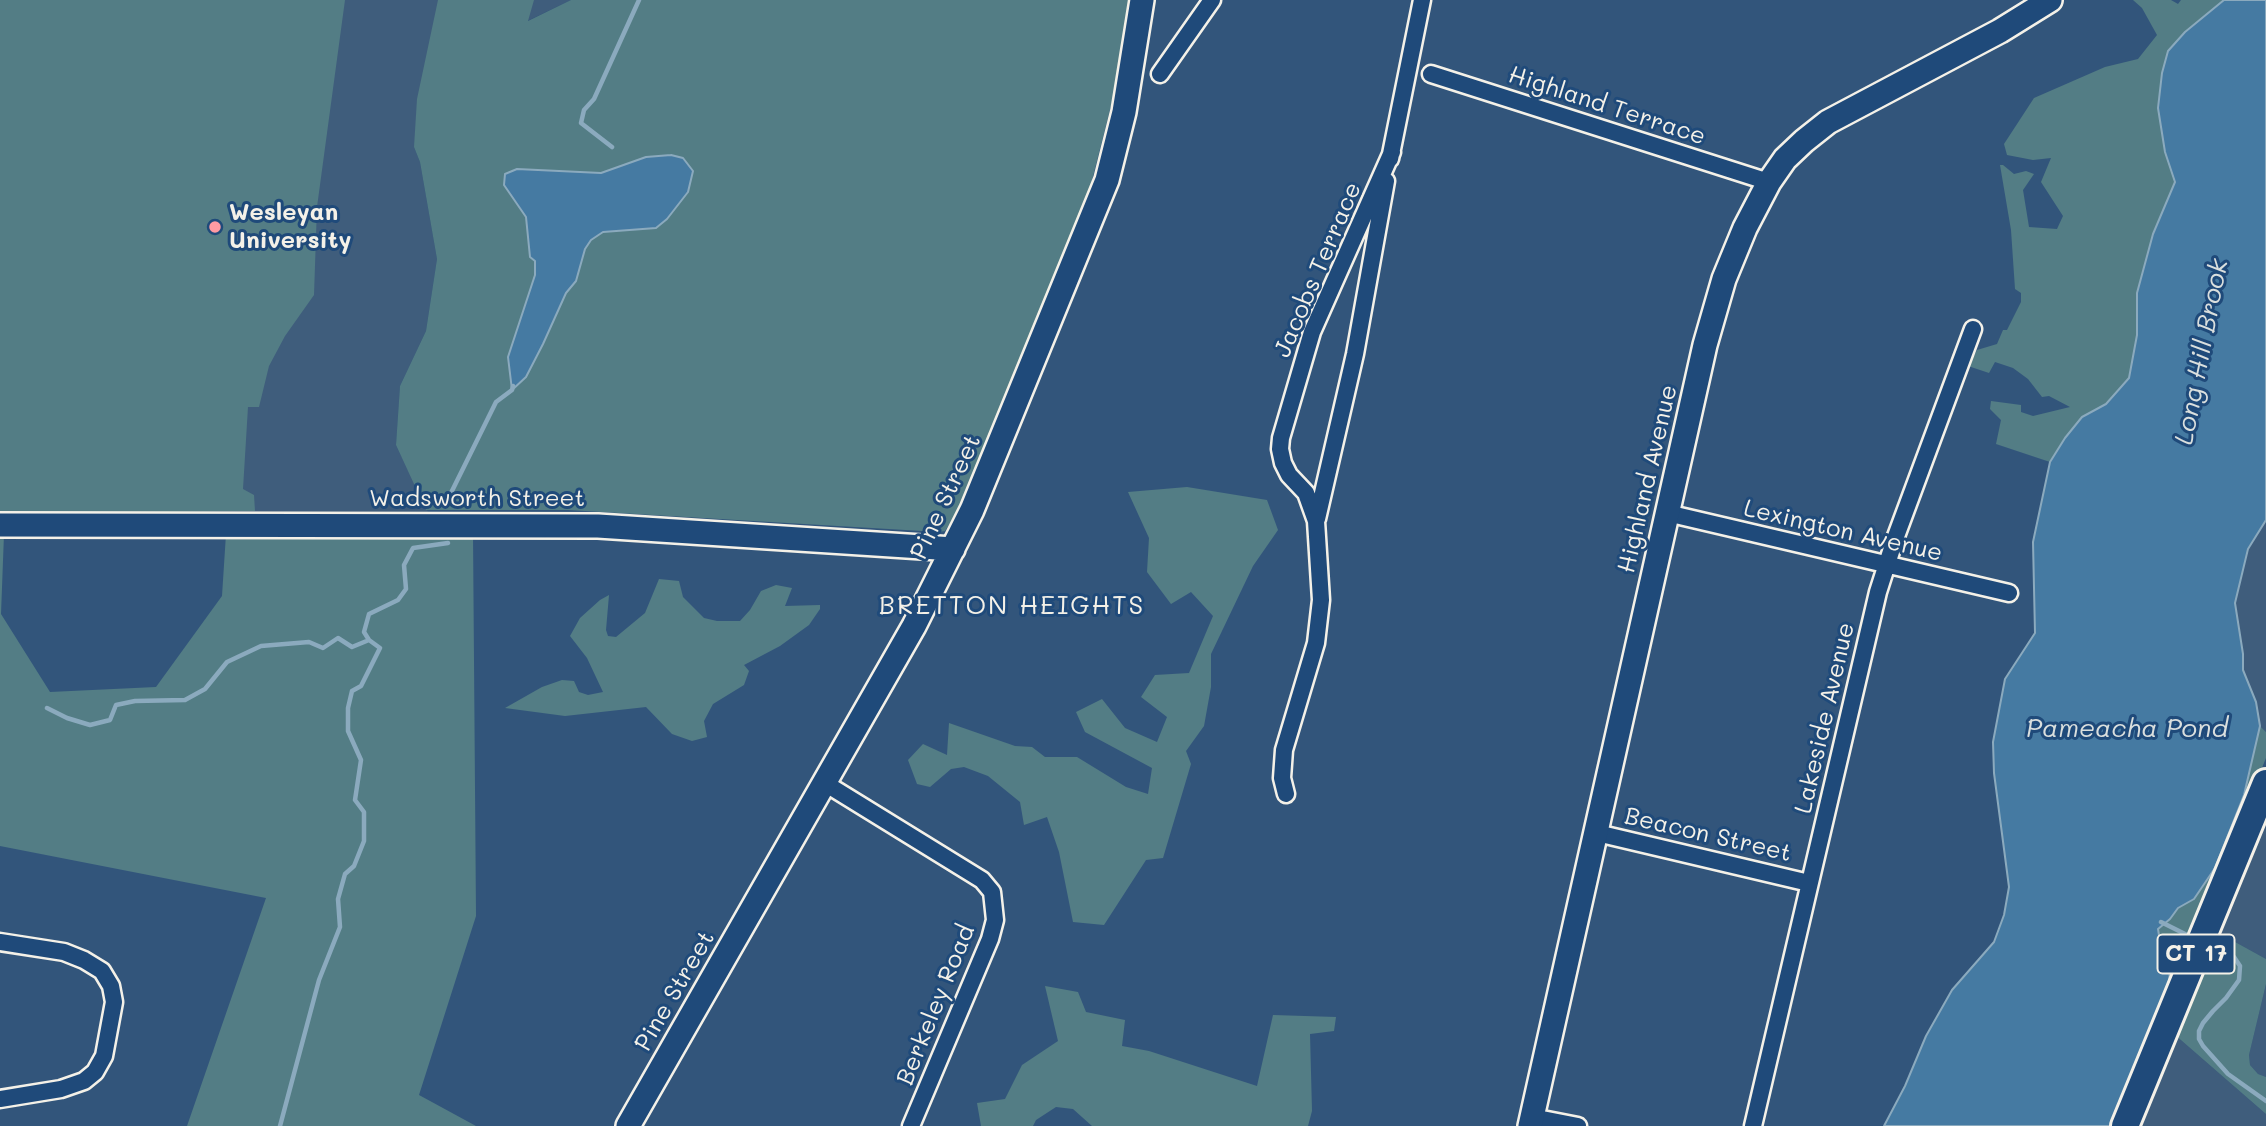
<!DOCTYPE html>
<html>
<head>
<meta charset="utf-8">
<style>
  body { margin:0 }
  canvas { display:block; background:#32557b }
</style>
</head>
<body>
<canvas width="2266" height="1126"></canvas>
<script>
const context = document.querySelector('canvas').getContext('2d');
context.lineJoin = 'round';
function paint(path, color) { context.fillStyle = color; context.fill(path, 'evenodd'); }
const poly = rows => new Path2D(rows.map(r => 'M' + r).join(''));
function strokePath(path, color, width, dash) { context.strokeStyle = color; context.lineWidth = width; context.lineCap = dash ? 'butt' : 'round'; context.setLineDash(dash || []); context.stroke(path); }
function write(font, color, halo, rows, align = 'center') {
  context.font = font + ' Mali,sans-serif'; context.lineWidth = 6; context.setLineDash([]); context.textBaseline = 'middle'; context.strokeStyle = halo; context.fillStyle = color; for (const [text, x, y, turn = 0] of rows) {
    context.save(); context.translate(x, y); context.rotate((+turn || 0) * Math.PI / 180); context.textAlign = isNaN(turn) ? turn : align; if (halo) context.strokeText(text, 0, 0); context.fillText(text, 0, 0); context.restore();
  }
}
const built = poly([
  [0,0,571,0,527,21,414,147,420,162,437,259,426,331,400,386,396,445,428,512,0,513],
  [2266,520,2266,732,2260,726,2256,702,2243,670,2243,654,2235,603,2249,549],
  [2266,816,2266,959,2217,932],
  [2266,984,2266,1077,2258,1074,2250,1065,2249,1055],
  [2174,1034,2266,1114,2266,1126,2134,1126]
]);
const green = poly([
  [0,0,345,0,317,207,314,295,285,336,269,366,259,407,248,407,243,489,254,495,255,511,0,514],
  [438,0,534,0,528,21,571,0,1130,0,1114,94,1089,192,965,500,945,531,939,532,568,510,426,510,396,445,400,386,426,331,437,259,420,162,414,147,417,99],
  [646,157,656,228,603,232,591,240,585,249,576,281,566,293,543,344,526,377,512,390,508,357,535,275,535,261,530,257,526,217,511,195,517,169,601,173],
  [2133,0,2171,0,2178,4,2181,0,2224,0,2185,32,2168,51,2165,152,2175,182,2153,234,2137,292,2137,335,2129,378,2106,404,2082,417,2065,438,2050,462,1996,444,2001,420,1990,409,1991,401,2021,405,2021,412,2033,416,2070,407,2049,396,2042,397,2028,379,2013,368,1995,362,1989,373,1968,366,1977,350,1997,344,2003,330,2007,330,2021,302,2021,293,2015,289,2011,230,2000,165,2003,165,2014,174,2026,171,2034,174,2023,190,2029,227,2057,229,2063,216,2041,182,2051,158,2033,160,2007,155,2004,144,2034,98,2105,67,2138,59,2157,35,2142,8],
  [1187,487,1267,500,1278,530,1253,566,1211,654,1211,687,1204,726,1186,751,1191,764,1163,858,1146,860,1104,925,1073,922,1059,852,1047,817,1024,825,1020,802,988,776,964,767,951,769,930,787,917,784,908,760,923,744,947,755,949,723,1015,746,1032,747,1045,757,1077,757,1126,787,1148,794,1152,768,1085,732,1076,712,1102,699,1125,728,1157,742,1167,717,1141,697,1155,675,1189,673,1213,616,1191,592,1171,604,1147,572,1149,538,1128,492],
  [0,534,4,534,1,614,50,692,156,687,222,596,226,534,473,534,476,916,419,1095,476,1126,187,1126,266,898,0,846],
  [659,579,679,581,683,597,704,618,717,621,740,621,750,610,761,591,776,585,792,588,785,606,820,605,820,609,809,625,780,646,744,665,749,671,744,685,713,704,704,721,707,737,692,741,672,734,646,707,565,716,505,708,542,687,562,680,574,681,579,692,588,695,603,692,587,658,570,636,580,618,600,600,609,595,606,630,608,636,616,637,645,613],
  [2260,726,2266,732,2266,758,2114,1126,2112,1126,2169,981,2158,929,2170,919,2178,908,2194,899,2244,795],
  [2217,932,2266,959,2266,984,2249,1055,2250,1065,2258,1074,2266,1077,2266,1114,2174,1034],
  [1045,986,1078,992,1086,1012,1125,1020,1122,1046,1149,1051,1257,1086,1273,1015,1336,1017,1334,1031,1310,1034,1312,1111,1308,1126,1092,1126,1073,1109,1056,1107,1036,1120,1033,1126,981,1126,977,1103,1005,1099,1022,1065,1058,1041]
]);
const water = poly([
  [2224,0,2266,0,2266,520,2248,549,2235,603,2243,654,2243,670,2256,702,2260,726,2244,795,2215,868,2194,899,2178,908,2170,919,2158,929,2161,948,2171,960,2169,981,2112,1126,1884,1126,1905,1086,1926,1036,1952,990,1994,942,2004,915,2009,887,1994,773,1993,742,2005,679,2035,633,2033,542,2050,462,2065,438,2082,417,2106,404,2129,378,2137,335,2137,293,2153,234,2175,182,2165,152,2158,108,2162,73,2168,51,2185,32,2224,0],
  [671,155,683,158,693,171,688,192,667,219,656,228,603,232,591,240,585,249,576,281,566,293,543,344,526,377,512,390,508,357,535,275,535,261,530,257,526,217,504,185,505,174,517,169,601,173,646,157,671,155]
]);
const stream = poly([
  [612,147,581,123,584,110,594,99,639,0],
  [448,499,496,402,512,390,513,386],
  [47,708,67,718,90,725,110,720,116,705,135,701,185,700,205,689,227,662,261,646,309,642,323,648,338,638,352,647,369,640],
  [2161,922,2189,936],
  [2214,948,2234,957,2240,966,2239,980,2226,998,2213,1011,2203,1023,2199,1031,2199,1039,2203,1046,2228,1074,2266,1101],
  [280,1126,319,980,340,927,338,899,345,874,354,866,364,841,364,812,355,800,361,760,348,731,348,708,352,691,361,686,380,648,369,640,364,632,369,614,398,600,406,589,404,565,413,548,448,543]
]);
const street = poly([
  [1160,74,1212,0],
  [1431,74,1769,182],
  [1390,159,1422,0],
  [1667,513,2009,593],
  [1317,519,1355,354,1386,181],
  [823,782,982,880,992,892,995,920,990,939,911,1126],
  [1286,794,1282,778,1284,750,1316,643,1321,600,1316,521,1306,493,1289,475,1283,463,1280,449,1281,438,1312,332,1392,152],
  [1597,833,1809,883],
  [0,942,64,952,84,960,102,971,111,986,114,1002,104,1056,95,1072,84,1081,61,1089,0,1099],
  [1532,1117,1578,1126],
  [1753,1126,1878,592,1895,539,1973,329]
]);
const secondary = poly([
  [0,525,598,526,953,549],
  [628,1126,914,626,972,510,1107,180,1124,112,1142,0],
  [1530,1126,1705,345,1724,279,1745,228,1769,182,1785,159,1804,141,1828,122,2000,31,2050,0]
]);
const primary = poly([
  [2125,1126,2266,783]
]);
const markers = [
  [215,227,7,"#ff9aa2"]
];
const shields = [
  [2196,954,77]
];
const shieldNames = [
  ["CT 17",2196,954]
];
const streetNames = [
  ["Highland Terrace",1607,106,18],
  ["Jacobs Terrace",1318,270,-67],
  ["Highland Avenue",1648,479,-77],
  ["Pine Street",946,497,-65],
  ["Wadsworth Street",477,499],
  ["Lexington Avenue",1843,531,13],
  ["Lakeside Avenue",1825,718,-77],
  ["Beacon Street",1708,835,13],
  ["Pine Street",675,991,-60],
  ["Berkeley Road",936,1005,-68]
];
const poiNames = [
  ["Wesleyan",229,213],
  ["University",229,241]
];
const waterNames = [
  ["Long Hill Brook",2202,352,-79],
  ["Pameacha Pond",2127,729]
];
const neighbourhoodNames = [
  ["BRETTON HEIGHTS",1012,606]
];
paint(built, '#3f5d7c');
paint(green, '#537d85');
paint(water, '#457aa2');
strokePath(water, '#8baabe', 2);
strokePath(stream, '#8baabe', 4.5);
strokePath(street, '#f4f1e8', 21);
strokePath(secondary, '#f4f1e8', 28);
strokePath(primary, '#f4f1e8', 32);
strokePath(street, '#1f4a7a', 16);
strokePath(secondary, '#1f4a7a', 23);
strokePath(primary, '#1f4a7a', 26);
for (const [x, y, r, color] of markers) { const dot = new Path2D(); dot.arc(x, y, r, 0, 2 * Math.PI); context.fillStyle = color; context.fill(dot); strokePath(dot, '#1f4a7a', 2.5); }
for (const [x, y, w] of shields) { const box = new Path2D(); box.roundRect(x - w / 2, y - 19.5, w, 39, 5); context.fillStyle = '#1f4a7a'; context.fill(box); strokePath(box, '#f4f1e8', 2); }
write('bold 23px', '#f4f1e8', null, shieldNames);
write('24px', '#f4f1e8', '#1f4a7a', streetNames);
write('bold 24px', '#f4f1e8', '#1f4a7a', poiNames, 'left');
write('italic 26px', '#dadfde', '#1f4a7a', waterNames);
context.letterSpacing = '2px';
write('26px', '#f4f1e8', '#1f4a7a', neighbourhoodNames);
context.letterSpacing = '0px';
</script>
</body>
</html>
